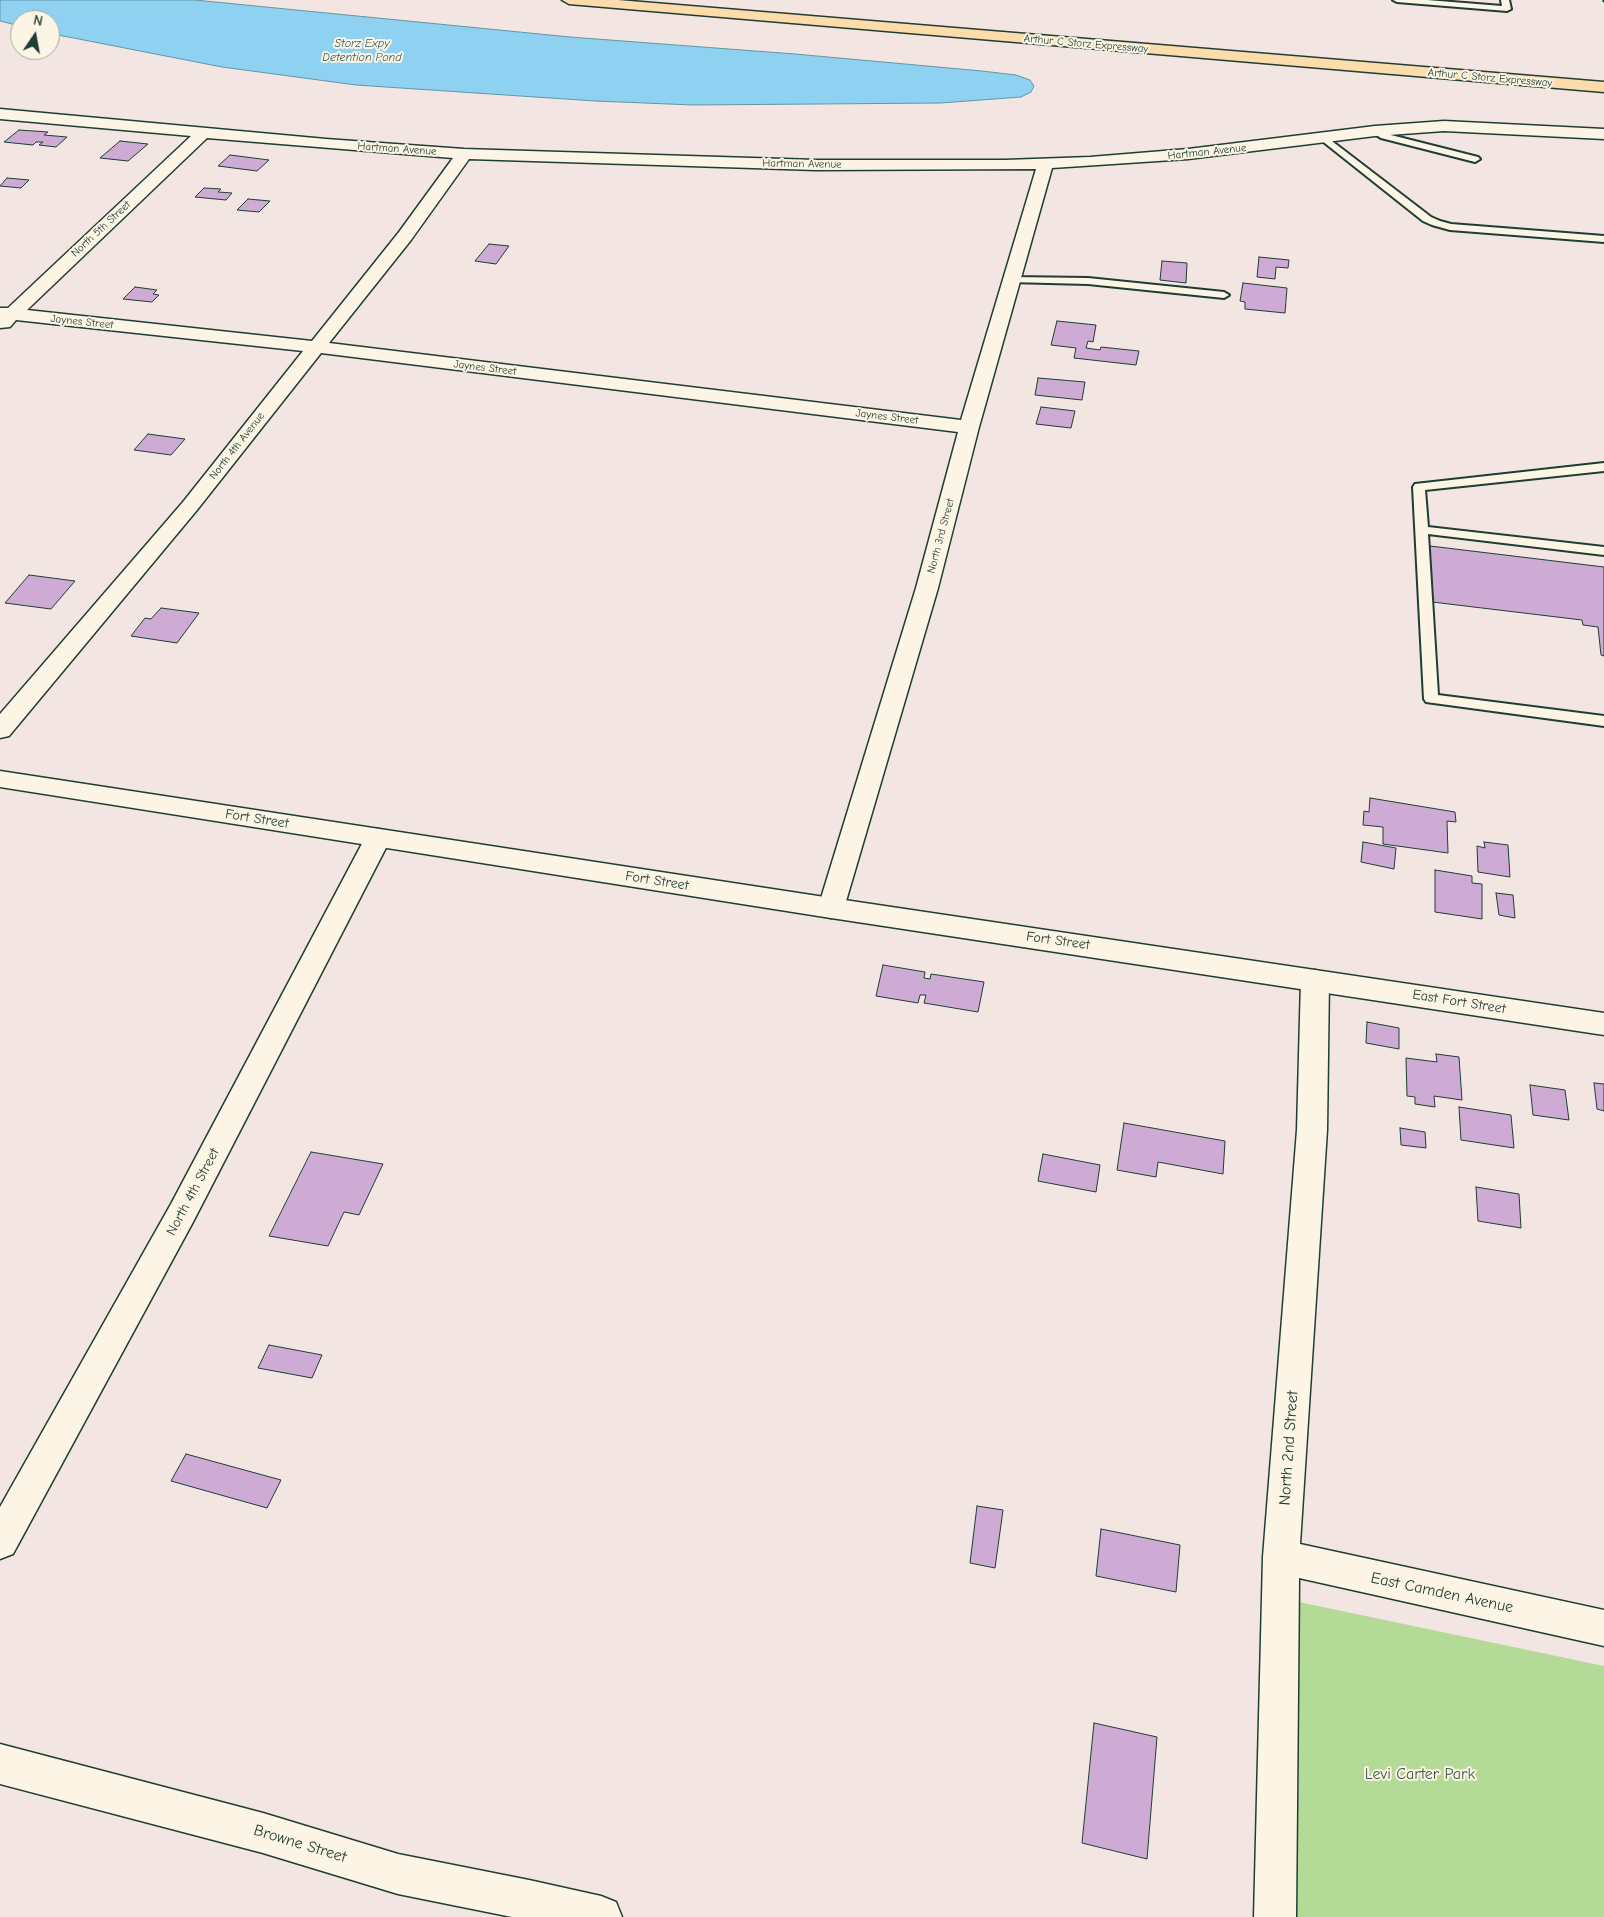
<!DOCTYPE html>
<html>
<head>
<meta charset="utf-8">
<style>
  body { margin:0 }
  #map { position:relative; width:1604px; height:1917px; overflow:hidden; background:#f3e6e2; font-family:"Comic Neue",sans-serif }
  canvas { display:block }
  .north { position:absolute; left:10px; top:10px; width:50px; height:50px; box-sizing:border-box; background:#fcf5e5; border:1px solid #a4ab9e; border-radius:50%; rotate:12deg; font-size:14px; font-weight:700; line-height:20px; text-align:center; color:#1f3d34 }
  .north::after { content:''; display:block; margin:auto; width:18px; height:22px; background:#1f3d34; clip-path:polygon(50% 0,100% 100%,50% 72%,0 100%) }
</style>
</head>
<body>
<div id="map">
<canvas width="1604" height="1917"></canvas>
<div class="north">N</div>
</div>
<script>
const context = document.querySelector('canvas').getContext('2d');
context.lineJoin = 'round';
function paint(path, color) { context.fillStyle = color; context.fill(path, 'evenodd'); }
const poly = rows => new Path2D(rows.map(r => 'M' + r).join(''));
function strokePath(path, color, width, dash) { context.strokeStyle = color; context.lineWidth = width; context.lineCap = dash ? 'butt' : 'round'; context.setLineDash(dash || []); context.stroke(path); }
function write(font, color, halo, rows, align = 'center') {
  context.font = font + ' "Comic Neue",sans-serif'; context.lineWidth = 4; context.setLineDash([]); context.textBaseline = 'middle'; context.strokeStyle = halo; context.fillStyle = color; for (const [text, x, y, turn = 0] of rows) {
    context.save(); context.translate(x, y); context.rotate((+turn || 0) * Math.PI / 180); context.textAlign = isNaN(turn) ? turn : align; if (halo) context.strokeText(text, 0, 0); context.fillText(text, 0, 0); context.restore();
  }
}
const green = poly([
  [1280,1598,1604,1666,1604,1917,1266,1917]
]);
const water = poly([
  [0,0,195,0,570,37,795,54,982,71,1016,75,1030,80,1034,86,1031,92,1021,97,941,103,693,105,595,101,356,85,222,67,53,34,50,33,50,20,20,20,20,26,0,21,0,0]
]);
const building = poly([
  [19,130,48,132,44,135,67,137,56,147,39,145,43,142,36,142,33,145,4,142,19,130],
  [120,141,148,144,128,161,100,158,120,141],
  [230,155,269,160,257,171,218,166,230,155],
  [7,178,29,180,21,188,0,186,7,178],
  [204,188,221,189,218,192,232,193,226,200,195,197,204,188],
  [248,199,270,201,259,212,237,210,248,199],
  [489,244,509,246,496,264,475,261,489,244],
  [1259,257,1289,260,1288,268,1276,267,1275,279,1257,277,1259,257],
  [1162,261,1187,263,1186,283,1160,280,1162,261],
  [1243,283,1287,288,1285,313,1245,309,1245,302,1240,301,1243,283],
  [135,287,157,290,153,294,159,295,152,302,123,299,135,287],
  [1057,321,1096,325,1093,342,1088,341,1086,348,1100,350,1101,347,1139,351,1136,365,1074,358,1076,348,1051,345,1057,321],
  [1038,378,1085,382,1082,400,1035,395,1038,378],
  [1041,407,1075,411,1071,428,1036,424,1041,407],
  [148,434,185,439,171,455,134,450,148,434],
  [1430,546,1604,567,1604,656,1601,655,1598,627,1583,625,1582,620,1432,602,1430,546],
  [29,575,75,581,51,609,5,603,29,575],
  [161,608,199,613,177,643,131,636,145,618,151,619,161,608],
  [1370,798,1455,812,1456,822,1447,821,1448,853,1383,844,1383,827,1363,825,1364,811,1369,812,1370,798],
  [1363,842,1396,848,1394,869,1361,862,1363,842],
  [1484,842,1508,845,1510,877,1478,872,1477,846,1485,848,1484,842],
  [1435,870,1472,876,1472,883,1482,884,1482,919,1435,912,1435,870],
  [1496,893,1513,895,1515,918,1499,915,1496,893],
  [883,965,925,972,924,978,930,979,931,974,984,982,978,1012,924,1003,926,995,920,995,918,1003,876,996,883,965],
  [1367,1022,1399,1028,1399,1049,1366,1043,1367,1022],
  [1436,1054,1459,1057,1462,1100,1434,1096,1435,1107,1415,1104,1415,1097,1407,1096,1406,1058,1437,1062,1436,1054],
  [1594,1083,1604,1084,1604,1111,1597,1109,1594,1083],
  [1530,1085,1565,1090,1569,1120,1533,1115,1530,1085],
  [1459,1107,1511,1115,1514,1148,1461,1140,1459,1107],
  [1124,1123,1225,1141,1223,1174,1158,1162,1156,1177,1117,1170,1124,1123],
  [1400,1128,1425,1132,1426,1148,1401,1145,1400,1128],
  [311,1152,383,1164,359,1215,344,1212,328,1246,269,1236,311,1152],
  [1043,1154,1100,1165,1096,1192,1038,1181,1043,1154],
  [1476,1187,1519,1194,1521,1228,1478,1221,1476,1187],
  [269,1345,322,1355,312,1378,258,1368,269,1345],
  [186,1454,281,1480,267,1508,171,1481,186,1454],
  [977,1506,1003,1510,995,1568,970,1563,977,1506],
  [1101,1529,1180,1545,1176,1592,1096,1576,1101,1529],
  [1094,1723,1157,1737,1147,1859,1082,1843,1094,1723]
]);
const path = poly([
  [1603,0,1604,2]
]);
const lane = poly([
  [1393,0,1427,0,1502,6,1501,0,1509,0,1511,9,1507,11,1397,2,1393,0],
  [1375,128,1387,134,1478,157,1480,159,1475,162,1381,138,1370,131,1375,128],
  [1324,135,1431,217,1440,221,1451,224,1604,236,1604,242,1450,230,1432,225,1423,221,1321,140,1321,136,1324,135],
  [1013,277,1088,278,1224,292,1229,295,1224,298,1088,284,1009,282,1008,280,1009,278,1013,277],
  [1604,463,1604,471,1425,490,1428,527,1604,547,1604,555,1428,534,1438,695,1604,716,1604,726,1426,702,1424,699,1413,487,1415,484,1604,463]
]);
const street = poly([
  [0,109,326,139,464,149,816,160,1005,160,1090,157,1188,149,1375,126,1444,121,1604,129,1604,139,1444,131,1375,136,1188,159,1052,168,979,427,938,588,844,908,840,915,831,918,822,915,818,908,916,588,958,432,321,353,197,510,9,736,0,738,0,714,183,502,303,351,16,320,10,327,0,328,0,308,8,308,191,136,0,119,0,109],
  [207,138,453,158,399,232,312,341,27,310,207,138],
  [469,159,816,170,1036,169,961,420,329,343,411,240,469,159],
  [378,829,387,832,391,838,193,1222,13,1554,0,1559,0,1507,171,1204,365,838,369,832,378,829],
  [1315,970,1325,973,1329,980,1327,1130,1300,1544,1604,1610,1604,1646,1299,1578,1296,1917,1254,1917,1263,1557,1297,1130,1301,980,1305,973,1315,970],
  [0,1744,263,1813,398,1854,529,1880,601,1896,616,1902,622,1917,512,1917,398,1894,263,1853,0,1784,0,1744]
]);
const secondary = poly([
  [0,771,831,898,1604,1013,1604,1035,831,918,0,787,0,771]
]);
const highway = poly([
  [562,0,618,0,1604,82,1604,92,569,4,562,0]
]);
const farStreetnames = [
  ["Arthur C Storz Expressway",1086,44,5],
  ["Arthur C Storz Expressway",1490,78,5],
  ["Hartman Avenue",397,149,4],
  ["Hartman Avenue",1207,152,-6],
  ["Hartman Avenue",802,164,1],
  ["North 5th Street",101,229,-43],
  ["Jaynes Street",82,322,6],
  ["Jaynes Street",485,368,7],
  ["Jaynes Street",887,417,7],
  ["North 4th Avenue",237,446,-52],
  ["North 3rd Street",941,536,-75]
];
const farWaternames = [
  ["Storz Expy",362,44],
  ["Detention Pond",362,58]
];
const streetNames = [
  ["Fort Street",257,819,9],
  ["Fort Street",657,881,9],
  ["Fort Street",1058,941,8],
  ["East Fort Street",1459,1002,9],
  ["North 4th Street",193,1192,-62]
];
const nearStreetnames = [
  ["North 2nd Street",1289,1448,-86],
  ["East Camden Avenue",1442,1593,12],
  ["Browne Street",300,1844,17]
];
const nearParknames = [
  ["Levi Carter Park",1420,1774]
];
paint(green, '#b3db97');
paint(water, '#8fd1f1');
strokePath(water, '#6296a5', 1);
paint(building, '#ceabd5');
strokePath(building, '#1f3d34', 1);
strokePath(lane, '#1f3d34', 4);
strokePath(street, '#1f3d34', 3);
strokePath(secondary, '#1f3d34', 3);
strokePath(highway, '#1f3d34', 3);
strokePath(path, '#1f3d34', 2, [3, 2]);
paint(lane, '#fcf5e5');
paint(street, '#fcf5e5');
paint(secondary, '#fcf5e5');
paint(highway, '#fddcac');
write('11px', '#1f3d34', '#fcf5e5', farStreetnames);
write('italic 12px', '#355b5a', '#fcf5e5', farWaternames);
write('14px', '#1f3d34', '#fcf5e5', streetNames);
write('16px', '#1f3d34', '#fcf5e5', nearStreetnames);
write('16px', '#3d5d48', '#fcf5e5', nearParknames);
</script>
</body>
</html>
